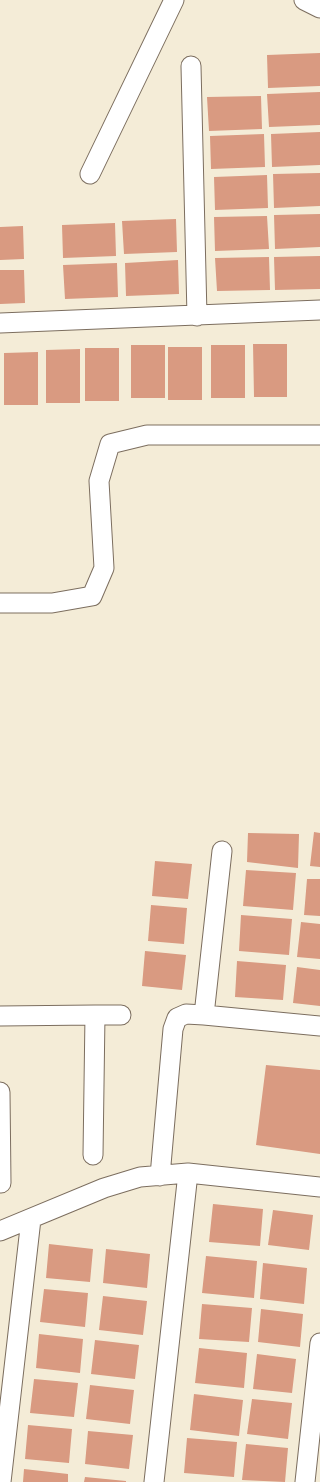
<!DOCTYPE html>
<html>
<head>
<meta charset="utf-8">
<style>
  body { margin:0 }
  canvas { display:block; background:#f4ecd7 }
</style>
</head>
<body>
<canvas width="320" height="1482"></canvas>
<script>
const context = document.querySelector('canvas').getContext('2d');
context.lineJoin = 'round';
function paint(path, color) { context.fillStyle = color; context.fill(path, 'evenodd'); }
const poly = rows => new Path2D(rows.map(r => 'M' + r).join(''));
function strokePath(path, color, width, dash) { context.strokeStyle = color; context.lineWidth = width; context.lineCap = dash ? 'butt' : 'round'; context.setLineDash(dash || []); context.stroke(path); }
const building = poly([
  [320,53,320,86,268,88,267,55],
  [320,92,320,125,269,127,267,94],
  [261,96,262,129,209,131,207,97],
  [320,132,320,165,272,167,271,134],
  [264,134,265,167,211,169,210,136],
  [320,173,320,206,274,208,273,174],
  [267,175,268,208,215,210,214,177],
  [320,214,320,247,275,249,274,215],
  [267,216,269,249,215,251,214,217],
  [176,219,177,252,124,254,122,221],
  [115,223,116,256,63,258,62,225],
  [23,226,24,259,0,260,0,227],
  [320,256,320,289,275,290,274,257],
  [269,257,270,290,217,291,215,258],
  [178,260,179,294,126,296,125,263],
  [117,263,118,297,65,299,63,265],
  [0,270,24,270,25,303,0,304],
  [253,344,287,344,287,397,254,397],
  [131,345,165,345,165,398,131,398],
  [211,345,245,345,245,398,211,398],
  [168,347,202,347,202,400,168,400],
  [85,348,119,348,119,401,85,401],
  [80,349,80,403,46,403,46,350],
  [38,352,38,405,4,405,4,353],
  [314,832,320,833,320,867,310,866],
  [248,833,299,834,298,868,247,862],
  [155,861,192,864,188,899,152,896],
  [246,870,296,873,293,910,243,906],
  [307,879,320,879,320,916,304,915],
  [151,905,187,908,184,944,148,941],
  [241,915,292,919,289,955,239,951],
  [301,922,320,924,320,959,297,957],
  [145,951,186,955,182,990,142,986],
  [237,961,286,965,283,1000,235,997],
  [297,967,320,970,320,1006,293,1003],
  [266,1065,320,1070,320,1154,256,1145],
  [213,1204,263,1209,260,1246,209,1242],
  [273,1210,313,1215,309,1250,268,1245],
  [49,1244,93,1249,90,1282,46,1278],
  [106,1249,150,1254,147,1288,103,1283],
  [206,1256,257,1261,254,1298,202,1293],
  [263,1263,307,1268,304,1304,260,1299],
  [44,1289,88,1293,85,1327,40,1322],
  [103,1296,147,1301,143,1335,99,1330],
  [202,1304,252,1308,249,1342,199,1339],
  [261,1309,303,1314,300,1347,258,1342],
  [39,1334,83,1339,80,1373,36,1368],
  [95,1340,139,1345,135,1379,91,1374],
  [199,1348,247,1353,244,1388,195,1383],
  [257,1354,296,1359,292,1393,253,1389],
  [34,1379,78,1383,74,1417,30,1413],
  [90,1385,134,1390,130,1424,86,1419],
  [194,1394,243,1400,239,1436,190,1430],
  [252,1399,292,1403,288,1439,247,1434],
  [28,1425,72,1429,69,1463,25,1459],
  [88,1431,133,1435,129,1469,85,1464],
  [187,1438,237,1442,234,1477,184,1473],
  [246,1444,288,1448,285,1482,242,1480],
  [24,1469,68,1474,68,1482,23,1482],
  [85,1477,126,1481,126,1482,84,1482]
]);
const minor = poly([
  [304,0,320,8],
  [191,66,197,316],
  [90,174,174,0],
  [0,323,320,310],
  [0,603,52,603,92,596,104,568,99,481,110,444,147,435,320,435],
  [95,1015,121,1015],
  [204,1015,222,851],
  [0,1016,95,1015,93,1155],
  [0,1092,1,1183],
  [188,1173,320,1187],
  [160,1176,173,1029,177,1018,186,1014,204,1015,320,1026],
  [0,1231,104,1188,140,1177,188,1173,154,1482],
  [1,1482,31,1219],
  [305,1482,320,1343]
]);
paint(building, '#d99a81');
strokePath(minor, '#7c6e5f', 21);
strokePath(minor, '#fff', 19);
</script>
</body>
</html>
